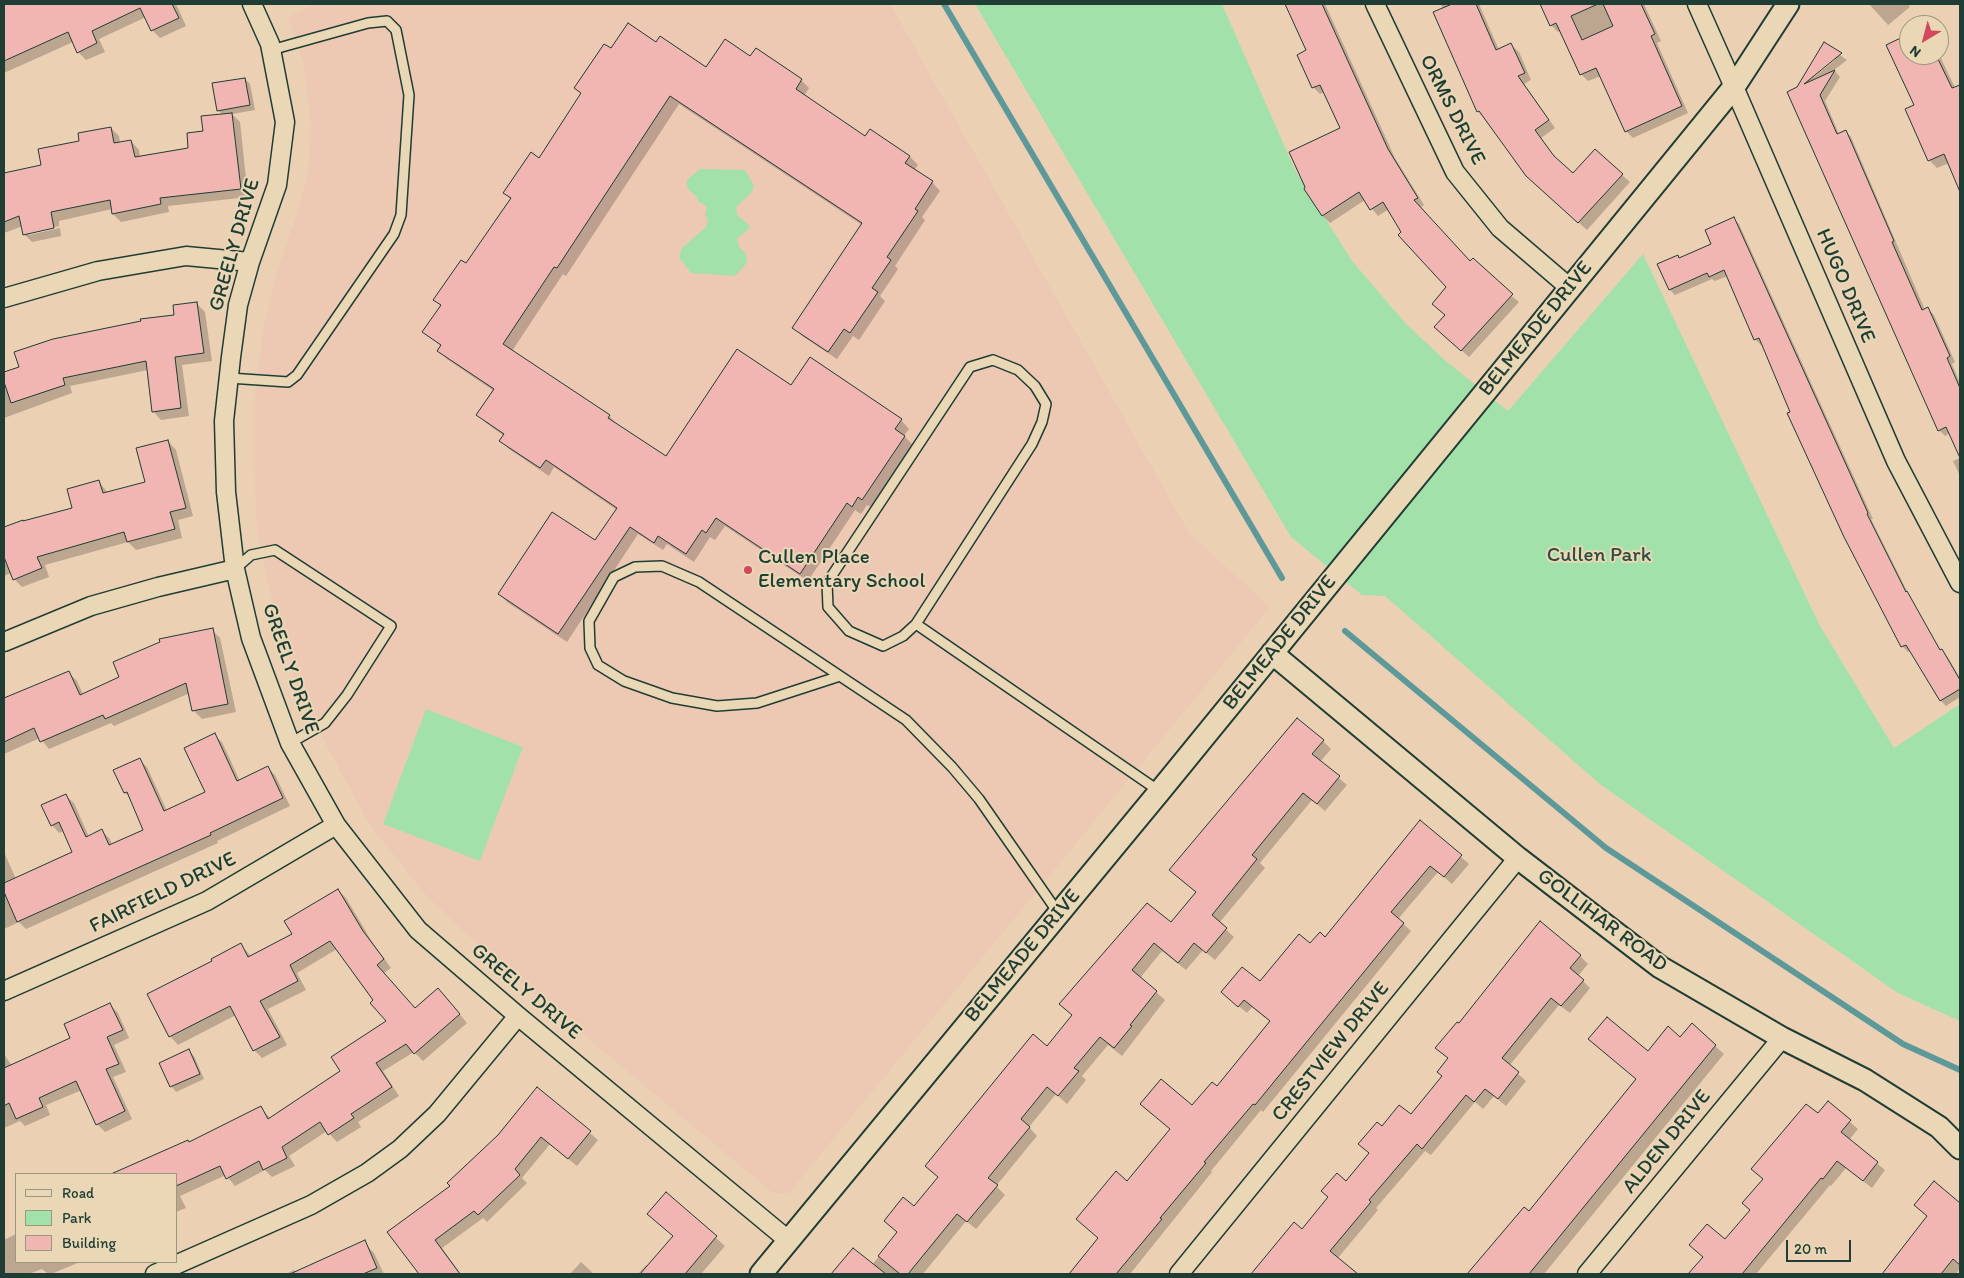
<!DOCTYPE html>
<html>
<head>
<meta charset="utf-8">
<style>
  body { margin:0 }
  #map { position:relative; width:1964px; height:1278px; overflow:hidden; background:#ebd0b4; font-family:Itim,sans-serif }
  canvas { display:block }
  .frame { position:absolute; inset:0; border:5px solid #1f3d34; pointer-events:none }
  .legend { position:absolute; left:15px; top:1173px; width:162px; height:90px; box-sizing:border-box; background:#ead7b5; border:1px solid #999981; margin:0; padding:6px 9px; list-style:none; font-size:15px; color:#1f3d34 }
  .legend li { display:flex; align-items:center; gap:10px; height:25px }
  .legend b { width:25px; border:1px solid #999981 }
  .north { position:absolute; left:1899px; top:15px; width:50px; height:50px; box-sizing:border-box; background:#ead7b5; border:1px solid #999981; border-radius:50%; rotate:217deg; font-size:14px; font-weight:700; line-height:20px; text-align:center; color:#1f3d34 }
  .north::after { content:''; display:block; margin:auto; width:18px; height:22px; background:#d1495b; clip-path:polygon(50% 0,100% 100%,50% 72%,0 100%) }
  .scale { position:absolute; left:1786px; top:1240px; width:65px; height:22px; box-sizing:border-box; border:2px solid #1f3d34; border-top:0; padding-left:6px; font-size:15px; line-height:18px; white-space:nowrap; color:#1f3d34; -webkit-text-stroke:4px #ead7b5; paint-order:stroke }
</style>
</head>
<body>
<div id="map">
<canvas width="1964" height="1278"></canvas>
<div class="frame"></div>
<ul class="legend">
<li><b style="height:6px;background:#ead7b5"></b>Road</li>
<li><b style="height:14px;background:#a2e2aa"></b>Park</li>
<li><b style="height:14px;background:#f1b5b2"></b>Building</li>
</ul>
<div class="north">N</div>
<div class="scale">20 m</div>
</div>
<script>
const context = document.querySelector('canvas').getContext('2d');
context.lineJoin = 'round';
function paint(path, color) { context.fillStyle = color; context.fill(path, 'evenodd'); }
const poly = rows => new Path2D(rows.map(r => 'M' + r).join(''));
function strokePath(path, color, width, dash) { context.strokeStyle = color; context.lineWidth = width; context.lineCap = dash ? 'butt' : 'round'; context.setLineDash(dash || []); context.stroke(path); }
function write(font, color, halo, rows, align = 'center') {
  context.font = font + ' Itim,sans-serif'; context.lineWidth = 4; context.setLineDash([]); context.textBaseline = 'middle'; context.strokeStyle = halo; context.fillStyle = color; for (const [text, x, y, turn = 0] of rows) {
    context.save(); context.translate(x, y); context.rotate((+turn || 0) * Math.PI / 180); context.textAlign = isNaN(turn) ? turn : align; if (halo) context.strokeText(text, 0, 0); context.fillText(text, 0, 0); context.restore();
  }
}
const built = poly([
  [315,4,890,4,1189,533,1270,607,789,1193,773,1193,494,960,427,896,370,825,324,741,293,674,273,608,257,528,254,459,254,402,263,330,277,272,295,220,308,174,311,126,304,63,288,17]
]);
const green = poly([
  [975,4,1222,4,1295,170,1352,261,1407,325,1447,362,1508,411,1643,254,1820,626,1894,748,1960,704,1960,1021,1898,993,1601,785,1385,596,1362,595,1291,537],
  [700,169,745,170,754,186,752,192,736,207,737,215,750,226,746,232,737,238,739,247,746,254,747,259,746,264,735,276,691,273,679,257,682,248,706,227,708,219,705,216,707,207,698,201,696,196,689,190,687,185,687,180],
  [426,709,523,747,480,861,383,824]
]);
const shadow = poly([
  [4,4,176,4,186,26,160,38,152,30,146,17,99,39,105,52,86,60,78,52,73,42,4,73],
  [1286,4,1325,4,1395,158,1424,205,1420,208,1470,262,1519,302,1469,357,1443,334,1448,287,1403,232,1389,209,1378,216,1365,200,1330,223,1323,216,1342,129,1325,92,1320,94,1313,87,1308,51],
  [1441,4,1479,4,1499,50,1511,45,1519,52,1531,80,1524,84,1555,128,1541,138,1559,163,1573,175,1622,175,1630,182,1587,230,1535,184,1478,111],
  [1542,4,1644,4,1661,41,1657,43,1688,113,1633,138,1626,131,1601,76,1588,81,1581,74,1561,30,1558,32,1551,25],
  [1869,4,1908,4,1910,7,1888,25],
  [1909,35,1909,55,1939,54,1955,88,1957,87,1960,91,1960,191,1949,163,1937,168,1929,160,1907,110,1916,106,1890,50],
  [656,44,706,69,751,58,801,80,809,88,804,96,865,138,870,130,910,157,918,165,914,170,932,182,940,191,922,217,925,220,895,266,898,269,880,296,885,301,859,340,853,336,837,359,802,336,794,327,862,225,679,104,566,276,563,274,512,351,609,416,617,424,666,458,792,387,901,420,909,429,904,436,913,445,871,507,867,505,861,514,855,510,808,581,725,526,715,540,710,537,694,562,667,544,663,550,638,534,567,642,507,602,499,593,595,542,617,510,554,467,549,476,509,449,501,441,504,436,486,423,478,415,494,391,447,359,439,351,442,347,424,332,441,306,435,300,466,265,511,199,505,193,539,159,582,94,576,88,611,50],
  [1824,44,1847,60,1834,70,1840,77,1825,101,1839,134,1845,131,1851,137,1925,310,1928,309,1934,315,1955,362,1952,364,1960,383,1960,455,1950,433,1945,436,1939,430,1798,88],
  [1834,58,1835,60,1814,77,1814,74],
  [245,79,250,84,255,110,232,114,240,122,248,197,168,206,169,212,121,222,113,214,112,209,59,221,59,226,29,232,29,235,60,228,61,236,32,242,24,234,23,226,4,233,4,181,42,166,81,142,111,128,119,136,120,143,131,141,139,150,140,157,190,149,204,132,223,115,218,110],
  [1734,219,1739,224,1873,519,1871,519,1909,595,1941,651,1947,656,1960,678,1960,697,1946,706,1941,701,1910,650,1908,652,1902,646,1792,412,1763,344,1761,345,1755,339,1728,276,1715,281,1712,279,1675,295,1670,290,1658,265,1678,256,1680,259,1713,244],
  [197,304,205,312,212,361,182,365,189,416,161,420,153,411,148,370,70,386,72,393,4,418,4,373,175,316],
  [168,441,176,450,193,516,178,520,182,538,136,550,128,542,45,565,49,577,22,587,14,579,11,573,4,576,4,529,22,521,74,509,99,482,108,493,147,483],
  [1960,458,1960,476,1953,461],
  [212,630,220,638,236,712,202,719,194,711,190,693,114,726,111,723,49,749,40,738,4,754,4,700,69,673,77,681,83,694,121,678],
  [214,735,222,742,240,781,268,768,275,775,290,806,217,841,218,843,26,929,19,922,4,929,4,852,16,879,74,853,64,831,59,833,52,825,66,796,74,803,89,837,102,831,110,839,112,845,145,830,132,799,125,793,139,759,147,767,167,811,207,793],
  [1323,741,1331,749,1320,762,1347,785,1325,811,1312,800,1260,863,1265,868,1219,923,1234,937,1215,960,1203,950,1186,970,1162,951,1140,978,1165,1000,1122,1056,1108,1045,1082,1076,1086,1080,1067,1104,1056,1094,1029,1127,1037,1136,996,1186,1005,1195,976,1229,966,1221,923,1274,834,1274,853,1249,872,1265,898,1233,914,1208,1048,1047,1171,924],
  [1421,822,1469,864,1452,884,1438,872,1398,919,1411,931,1263,1112,1261,1110,1211,1171,1212,1172,1130,1274,1070,1274,1099,1239,1077,1219,1128,1183,1192,1107,1217,1087,1271,1022,1252,1007,1247,1013,1230,999,1260,983,1311,945,1325,938],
  [338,890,346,898,371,940,391,968,384,973,415,1009,446,998,467,1023,423,1061,414,1052,383,1071,399,1096,358,1122,361,1127,337,1142,327,1131,289,1156,295,1166,272,1177,265,1170,235,1186,226,1175,180,1196,186,1208,176,1212,176,1174,121,1174,189,1144,261,1108,271,1119,342,1071,388,1022,337,949,297,973,306,990,268,1009,287,1045,262,1058,254,1050,236,1015,178,1045,170,1036,214,961,241,945,251,956,294,935],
  [1580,956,1588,964,1578,976,1590,988,1570,1013,1559,1005,1509,1066,1526,1081,1506,1106,1494,1096,1483,1109,1475,1102,1431,1155,1425,1151,1376,1208,1378,1210,1337,1259,1348,1269,1344,1274,1252,1274,1294,1224,1302,1230,1346,1182,1370,1154,1382,1128,1411,1116,1444,1076,1449,1059,1437,1048,1459,1025],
  [110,1005,118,1013,129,1038,114,1045,126,1072,113,1077,132,1119,105,1132,97,1124,82,1090,46,1105,50,1115,25,1126,20,1121,4,1128,4,1054,12,1066,72,1039],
  [1692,1025,1724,1054,1544,1274,1469,1274,1525,1209,1529,1213,1637,1080,1648,1053,1681,1039],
  [189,1051,194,1056,204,1079,176,1092,171,1086],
  [537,1089,598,1140,577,1166,550,1144,522,1178,527,1183,487,1222,483,1218,442,1248,461,1274,420,1274,389,1232,452,1186,499,1135],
  [1828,1103,1858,1129,1849,1140,1885,1170,1872,1188,1846,1168,1831,1186,1830,1185,1756,1274,1690,1274,1704,1257,1725,1241,1751,1210],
  [1935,1183,1960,1205,1960,1268,1956,1274,1892,1274,1887,1269,1928,1216],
  [666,1194,725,1246,701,1274,638,1274,646,1265,648,1266,674,1237],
  [16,1234,16,1262,80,1262,51,1274,48,1274,42,1269,29,1274,4,1274,4,1240],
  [365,1244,374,1253,384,1274,286,1274,294,1270,297,1273],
  [581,1262,594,1274,570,1274]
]);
const stream = poly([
  [944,4,1282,578],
  [1345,631,1606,848,1903,1044,1960,1070]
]);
const building = poly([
  [4,4,172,4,179,18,151,31,140,8,92,31,97,43,77,53,68,32,4,61,4,4],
  [1285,4,1322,4,1388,149,1418,198,1414,200,1470,261,1473,258,1513,294,1461,351,1434,327,1445,315,1432,304,1446,287,1398,235,1401,232,1383,202,1370,210,1359,192,1322,216,1304,189,1305,187,1289,152,1340,128,1320,85,1312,88,1297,55,1306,50,1285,4],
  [1452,4,1476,4,1496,50,1511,43,1525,73,1518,76,1549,120,1535,130,1554,156,1573,173,1595,149,1623,174,1578,223,1526,176,1479,111,1477,112,1433,12,1452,4],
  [1540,4,1598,4,1571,16,1582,40,1613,26,1603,4,1641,4,1655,34,1651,36,1682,106,1625,132,1596,68,1580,75,1556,23,1550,26,1540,4],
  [628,23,656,42,660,36,706,67,725,39,750,56,756,48,802,79,796,89,865,136,870,129,910,156,905,163,933,181,915,209,918,211,887,257,891,260,872,288,878,292,850,333,844,329,828,352,792,328,862,223,670,96,557,268,554,267,503,344,610,415,608,418,666,456,737,349,791,385,810,357,902,419,895,429,905,436,862,500,858,497,852,507,847,503,800,574,716,518,706,533,702,530,686,554,658,536,654,543,630,527,558,634,498,594,552,512,595,540,617,508,546,460,540,468,499,441,504,434,476,415,494,389,437,351,441,345,422,332,441,305,433,300,461,260,466,263,511,198,503,193,531,152,539,158,581,93,574,88,604,44,611,48,628,23],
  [1909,34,1909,55,1936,55,1952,88,1960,85,1960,192,1944,154,1928,161,1905,109,1914,105,1886,45,1909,34],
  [1824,42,1842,53,1804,84,1835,70,1820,95,1837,134,1846,130,1894,241,1892,242,1922,310,1928,307,1950,356,1947,358,1960,388,1960,458,1946,427,1938,431,1787,92,1797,87,1824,42],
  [245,78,250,105,217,111,212,83,245,78],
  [232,113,241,189,160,198,161,204,112,214,110,200,51,212,54,228,23,235,19,216,4,222,4,173,41,165,38,149,79,141,78,133,111,127,114,143,131,140,135,157,188,148,187,133,203,131,201,116,232,113],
  [1734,217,1868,513,1867,514,1906,592,1907,591,1940,650,1942,649,1960,680,1960,689,1940,701,1906,645,1901,647,1844,537,1787,413,1790,412,1759,338,1754,340,1724,270,1709,277,1707,273,1669,290,1657,264,1678,255,1679,258,1711,244,1705,230,1734,217],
  [197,302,204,353,175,357,181,408,152,412,146,361,63,378,65,385,11,403,4,382,4,372,19,367,14,352,53,339,141,321,140,319,174,315,173,305,197,302],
  [168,440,186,508,170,512,175,529,127,542,124,532,37,557,42,568,13,580,4,557,4,527,23,520,23,521,72,508,67,489,99,480,103,493,145,482,136,448,168,440],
  [213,628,228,704,192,711,186,683,105,719,103,715,40,742,34,728,4,742,4,698,69,671,80,695,119,677,113,662,160,642,159,639,213,628],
  [1297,718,1324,740,1312,754,1340,776,1317,804,1303,793,1252,855,1257,859,1212,915,1227,928,1206,953,1194,943,1178,963,1154,943,1132,970,1157,991,1130,1025,1132,1026,1114,1048,1100,1037,1074,1068,1079,1071,1058,1096,1047,1087,1021,1119,1030,1127,988,1178,998,1185,967,1222,957,1214,908,1274,900,1274,878,1256,897,1232,884,1221,903,1197,914,1206,938,1177,925,1166,1033,1034,1047,1046,1072,1015,1059,1004,1147,903,1171,922,1196,892,1169,870,1297,718],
  [215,733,237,781,268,766,283,798,210,833,211,835,17,922,4,892,4,883,72,852,59,822,51,826,41,805,66,794,86,837,102,829,109,845,143,830,127,792,124,793,113,770,140,758,164,811,205,792,184,748,215,733],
  [1420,820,1462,855,1444,877,1430,866,1391,912,1404,923,1255,1105,1253,1104,1204,1162,1206,1163,1160,1218,1162,1219,1116,1274,1069,1274,1098,1238,1076,1219,1116,1171,1127,1181,1170,1129,1140,1104,1161,1079,1192,1105,1212,1082,1217,1086,1270,1021,1244,1000,1238,1007,1221,992,1242,967,1260,981,1299,934,1310,943,1320,932,1325,937,1420,820],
  [338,889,363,931,384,959,377,965,415,1008,438,988,460,1014,414,1054,406,1044,376,1063,392,1087,351,1114,354,1118,328,1135,320,1122,282,1147,287,1158,263,1170,259,1161,226,1179,220,1166,176,1186,176,1174,111,1174,188,1140,189,1142,261,1106,268,1119,340,1071,331,1057,386,1021,370,1003,373,1000,330,941,290,965,298,981,260,1001,280,1037,253,1051,230,1006,169,1037,147,994,212,961,211,959,241,943,248,957,292,934,284,921,338,889],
  [1540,921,1581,955,1570,968,1584,980,1561,1006,1551,998,1502,1058,1519,1072,1498,1099,1485,1089,1474,1102,1466,1095,1422,1149,1417,1144,1369,1200,1371,1202,1330,1251,1358,1274,1251,1274,1294,1222,1302,1229,1328,1197,1321,1191,1337,1173,1346,1181,1369,1153,1358,1144,1377,1122,1382,1126,1399,1105,1411,1114,1442,1076,1437,1072,1448,1058,1435,1048,1457,1022,1459,1023,1540,921],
  [110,1003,123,1030,107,1037,119,1064,106,1069,125,1111,96,1125,76,1081,39,1098,43,1107,16,1119,9,1103,4,1106,4,1068,70,1038,64,1024,110,1003],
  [1607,1017,1648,1051,1668,1026,1680,1037,1692,1023,1716,1045,1529,1274,1467,1274,1524,1207,1529,1211,1636,1079,1588,1039,1607,1017],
  [189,1049,200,1074,170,1087,159,1063,189,1049],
  [537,1087,591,1131,568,1159,541,1137,515,1169,520,1175,478,1215,474,1211,435,1240,460,1274,419,1274,387,1232,450,1186,447,1183,498,1135,537,1087],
  [1828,1101,1851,1120,1841,1132,1878,1162,1863,1181,1837,1161,1823,1179,1821,1178,1742,1274,1688,1274,1703,1257,1689,1245,1707,1224,1725,1239,1750,1210,1742,1203,1763,1179,1751,1169,1806,1104,1818,1113,1828,1101],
  [1934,1181,1960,1203,1960,1265,1953,1259,1941,1274,1882,1274,1927,1216,1914,1205,1934,1181],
  [666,1192,717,1236,685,1274,640,1274,673,1236,647,1214,666,1192],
  [365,1240,377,1268,363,1274,290,1274,365,1240],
  [853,1248,886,1274,831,1274,853,1248]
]);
const service = poly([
  [993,360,1018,370,1035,386,1046,404,1042,422,1032,444,916,624,903,636,883,646,849,631,828,607,827,583,970,367,993,360],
  [229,378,288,382,297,375,394,234,401,215,409,95,396,30,387,21,368,23,271,50],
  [235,569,251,555,275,550,391,626,347,695,325,723,290,743],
  [916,624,1159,791],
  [840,676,757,703,717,706,672,698,624,681,598,665,590,648,589,621,614,577,635,567,662,566,699,582,906,720,952,767,979,799,1059,914]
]);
const minor = poly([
  [252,4,270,44,285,122,277,185,250,262,238,305,231,357,224,421,226,492,235,569,251,638,290,743,336,825,418,930,518,1016,788,1240],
  [1375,4,1455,172,1500,228,1570,288],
  [1697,4,1734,87,1896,461,1960,583],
  [4,298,98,271,186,256,250,262],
  [4,642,91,606,158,587,235,569],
  [4,991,207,901,336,825],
  [155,1274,311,1205,367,1173,400,1149,437,1114,518,1016],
  [1179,1274,1518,858],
  [1587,1274,1782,1038]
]);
const tertiary = poly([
  [1272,653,1518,858,1660,967,1782,1038,1865,1080,1939,1127,1960,1148],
  [761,1274,1160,791,1734,87,1788,4]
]);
const markers = [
  [748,570,5,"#d1495b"]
];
const streetNames = [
  ["ORMS DRIVE",1452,110,63],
  ["GREELY DRIVE",235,245,-74],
  ["HUGO DRIVE",1845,286,67],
  ["BELMEADE DRIVE",1536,329,-51],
  ["BELMEADE DRIVE",1280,643,-51],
  ["GREELY DRIVE",290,669,71],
  ["FAIRFIELD DRIVE",163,893,-26],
  ["GOLLIHAR ROAD",1602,921,37],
  ["BELMEADE DRIVE",1023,956,-50],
  ["GREELY DRIVE",526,992,40],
  ["CRESTVIEW DRIVE",1331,1052,-51],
  ["ALDEN DRIVE",1667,1142,-51]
];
const parkNames = [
  ["Cullen Park",1599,556]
];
const poiNames = [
  ["Cullen Place",758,558],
  ["Elementary School",758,582]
];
paint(built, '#edc8b3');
paint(green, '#a2e2aa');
paint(shadow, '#0003');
strokePath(stream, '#5d9999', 6);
paint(building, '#f1b5b2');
strokePath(building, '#1f3d34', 1);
strokePath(service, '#1f3d34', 12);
strokePath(minor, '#1f3d34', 21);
strokePath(tertiary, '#1f3d34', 25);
strokePath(service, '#ead7b5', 9);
strokePath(minor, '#ead7b5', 18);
strokePath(tertiary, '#ead7b5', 21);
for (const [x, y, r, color] of markers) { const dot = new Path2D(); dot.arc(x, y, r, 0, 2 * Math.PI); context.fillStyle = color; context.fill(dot); strokePath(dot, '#ead7b5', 2); }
write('21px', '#1f3d34', '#ead7b5', streetNames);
write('21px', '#2c4e40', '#ead7b5', parkNames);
write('21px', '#1f3d34', '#ead7b5', poiNames, 'left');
</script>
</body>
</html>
